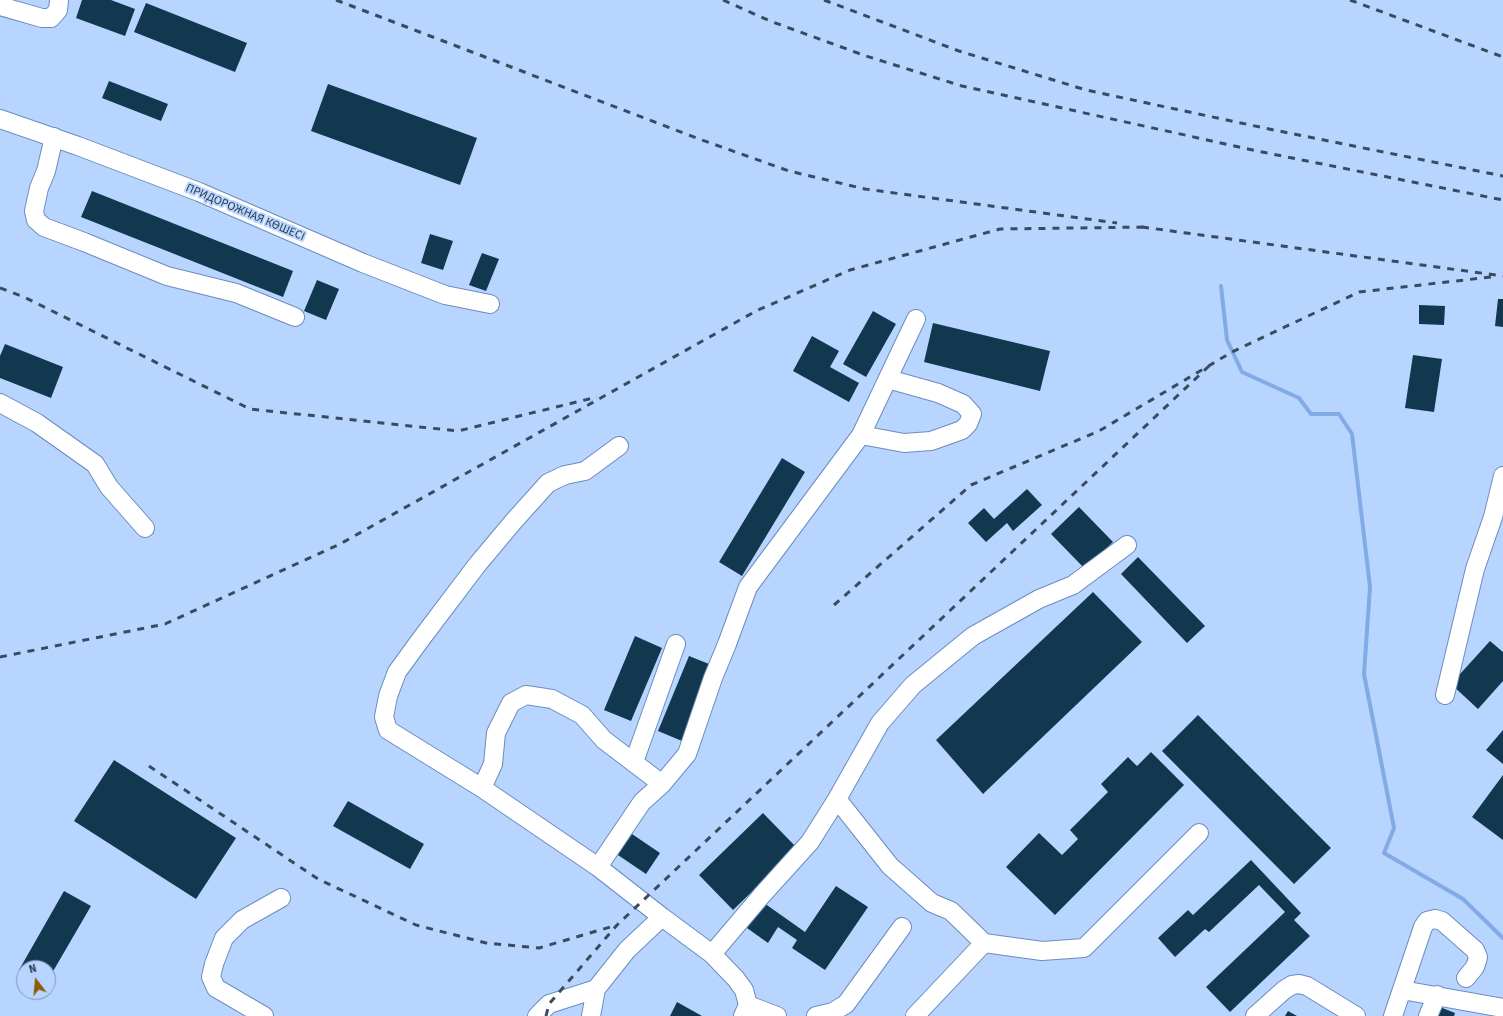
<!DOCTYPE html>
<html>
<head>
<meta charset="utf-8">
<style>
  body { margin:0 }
  #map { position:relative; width:1503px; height:1016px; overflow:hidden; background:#b8d5ff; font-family:"Source Sans 3",sans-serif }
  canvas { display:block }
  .north { position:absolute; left:16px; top:960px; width:40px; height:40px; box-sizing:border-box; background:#b8d5ff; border:1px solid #8097b8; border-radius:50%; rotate:344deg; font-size:11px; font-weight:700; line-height:16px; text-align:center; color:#2b3a4e }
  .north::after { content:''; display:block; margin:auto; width:14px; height:18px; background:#895e00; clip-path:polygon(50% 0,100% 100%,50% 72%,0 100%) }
</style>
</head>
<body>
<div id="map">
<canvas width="1503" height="1016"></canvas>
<div class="north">N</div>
</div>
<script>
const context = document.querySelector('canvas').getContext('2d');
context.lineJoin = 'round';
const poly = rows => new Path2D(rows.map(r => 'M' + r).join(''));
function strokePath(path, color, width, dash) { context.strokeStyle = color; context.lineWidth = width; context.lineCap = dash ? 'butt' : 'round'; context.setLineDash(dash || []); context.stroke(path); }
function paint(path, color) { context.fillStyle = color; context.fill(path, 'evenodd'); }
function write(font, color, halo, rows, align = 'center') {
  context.font = font + ' "Source Sans 3",sans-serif'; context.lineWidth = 4; context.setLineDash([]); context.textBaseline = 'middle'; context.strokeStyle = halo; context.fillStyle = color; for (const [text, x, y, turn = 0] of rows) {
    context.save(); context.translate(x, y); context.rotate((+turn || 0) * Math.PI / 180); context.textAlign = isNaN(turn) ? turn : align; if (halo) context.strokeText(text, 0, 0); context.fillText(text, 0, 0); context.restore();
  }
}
const stream = poly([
  [1221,286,1227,340,1242,372,1299,398,1311,414,1339,414,1352,434,1370,587,1364,674,1394,828,1384,853,1463,899,1503,938]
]);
const building = poly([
  [82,0,111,0,135,9,125,36,76,18],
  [146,3,247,43,235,72,134,32],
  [109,81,168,104,161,121,102,98],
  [328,84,477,138,460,185,311,131],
  [92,191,293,271,283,297,81,217],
  [430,234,453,241,443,270,421,263],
  [482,253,499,259,486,291,469,285],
  [317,280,339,289,326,320,304,311],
  [1498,299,1503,299,1503,327,1495,326],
  [1419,305,1445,306,1444,325,1419,324],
  [873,311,896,324,866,377,843,364],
  [933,323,1050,351,1040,391,924,362],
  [812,336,839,351,830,367,859,383,849,402,793,371],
  [5,344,63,367,51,398,0,378,0,356],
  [1413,355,1442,359,1434,412,1405,408],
  [782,458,805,472,742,576,719,562],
  [1027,489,1042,505,1013,531,1007,523,986,542,968,523,984,508,994,519],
  [1079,507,1113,542,1085,569,1051,534],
  [1138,557,1205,626,1187,643,1121,574],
  [1093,592,1142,642,983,794,936,740],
  [635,636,662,648,631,721,604,710],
  [1490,641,1503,652,1503,681,1478,709,1451,684],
  [689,656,714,666,682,741,658,731],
  [1198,715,1331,848,1294,884,1162,751],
  [1503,730,1503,764,1486,750],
  [1151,752,1184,785,1055,915,1006,867,1039,833,1062,855,1078,839,1070,830,1108,792,1101,784,1128,757,1137,766],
  [114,760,236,838,196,899,74,821],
  [1503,775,1503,840,1472,817],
  [348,801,424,844,410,869,333,826],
  [763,813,797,848,733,910,699,875],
  [629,832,660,853,646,874,615,853],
  [1251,860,1301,913,1294,920,1310,936,1230,1012,1206,987,1285,912,1259,885,1209,932,1205,929,1175,957,1158,938,1188,910,1193,915],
  [836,886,868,907,825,970,792,948,797,940,778,927,768,943,747,928,764,903,805,932],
  [64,891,91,906,48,980,48,968,24,968,24,973,19,970],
  [677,1002,702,1016,670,1016],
  [1440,1007,1455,1013,1454,1016,1436,1016],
  [1288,1011,1297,1016,1285,1016]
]);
const minor = poly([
  [0,6,42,18,51,18,58,10,59,0],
  [0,119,78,146,199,192,363,263,445,295,490,304],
  [54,137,46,171,39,188,34,211,36,220,44,227,84,242,167,276,236,293,295,317],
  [0,403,37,423,95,464,109,487,145,528],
  [861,435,904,443,931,441,962,430,968,424,972,414,963,404,938,393,888,379],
  [1445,695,1475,569,1493,517,1503,476],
  [634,762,676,644],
  [482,788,493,764,496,733,511,703,526,695,552,699,582,715,604,740,662,784],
  [598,867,482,788,388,730,384,717,388,696,397,672,421,639,477,565,513,522,548,483,565,475,585,471,619,446],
  [984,943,1042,951,1084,948,1199,833],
  [712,954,762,895,810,842,837,799],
  [1402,990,1503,1008],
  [748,1005,777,1016],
  [264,1016,216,988,211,977,214,964,224,938,242,920,281,898],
  [537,1016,549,1004,596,989,627,950,662,917],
  [591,1016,596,989],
  [743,1016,748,1005,744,990,736,979,712,954,662,917,598,867,642,802,662,784,687,754,713,678,727,644,748,587,861,435,916,319],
  [816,1016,833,1012,846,1004,902,927],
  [915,1016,984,943,951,911,932,903,890,866,837,799,880,723,913,685,973,636,1039,599,1073,585,1127,545],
  [1255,1016,1284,990,1292,985,1299,984,1307,986,1356,1016],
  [1393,1016,1423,927,1427,921,1435,919,1442,921,1475,950,1478,957,1477,961,1475,967,1466,978],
  [1428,1016,1437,995]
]);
const rail = poly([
  [336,0,702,140,789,171,865,189,1117,223],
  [723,0,770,21,866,56,962,86,1262,152,1503,200],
  [824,0,959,51,1086,90,1269,129,1503,176],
  [1350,0,1503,57],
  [1142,227,1503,276],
  [0,288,24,297,250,409,458,431,597,397],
  [834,605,971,485,1099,431,1232,352,1359,292,1491,277],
  [0,657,165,624,340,544,756,311,850,270,1000,229,1148,227],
  [149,766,318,879,416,925,486,943,539,948,617,925],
  [546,1016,549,1004,617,925,1209,366]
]);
const streetNames = [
  ["ПРИДОРОЖНАЯ КӨШЕСІ",245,213,23]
];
strokePath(stream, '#82aae5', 4);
paint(building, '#12384f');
strokePath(minor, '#6b8cbd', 20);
strokePath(minor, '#fff', 18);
strokePath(rail, '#3a4b61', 3, [7, 7]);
write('12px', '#2b3a4e', '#b8d5ff', streetNames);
</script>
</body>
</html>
